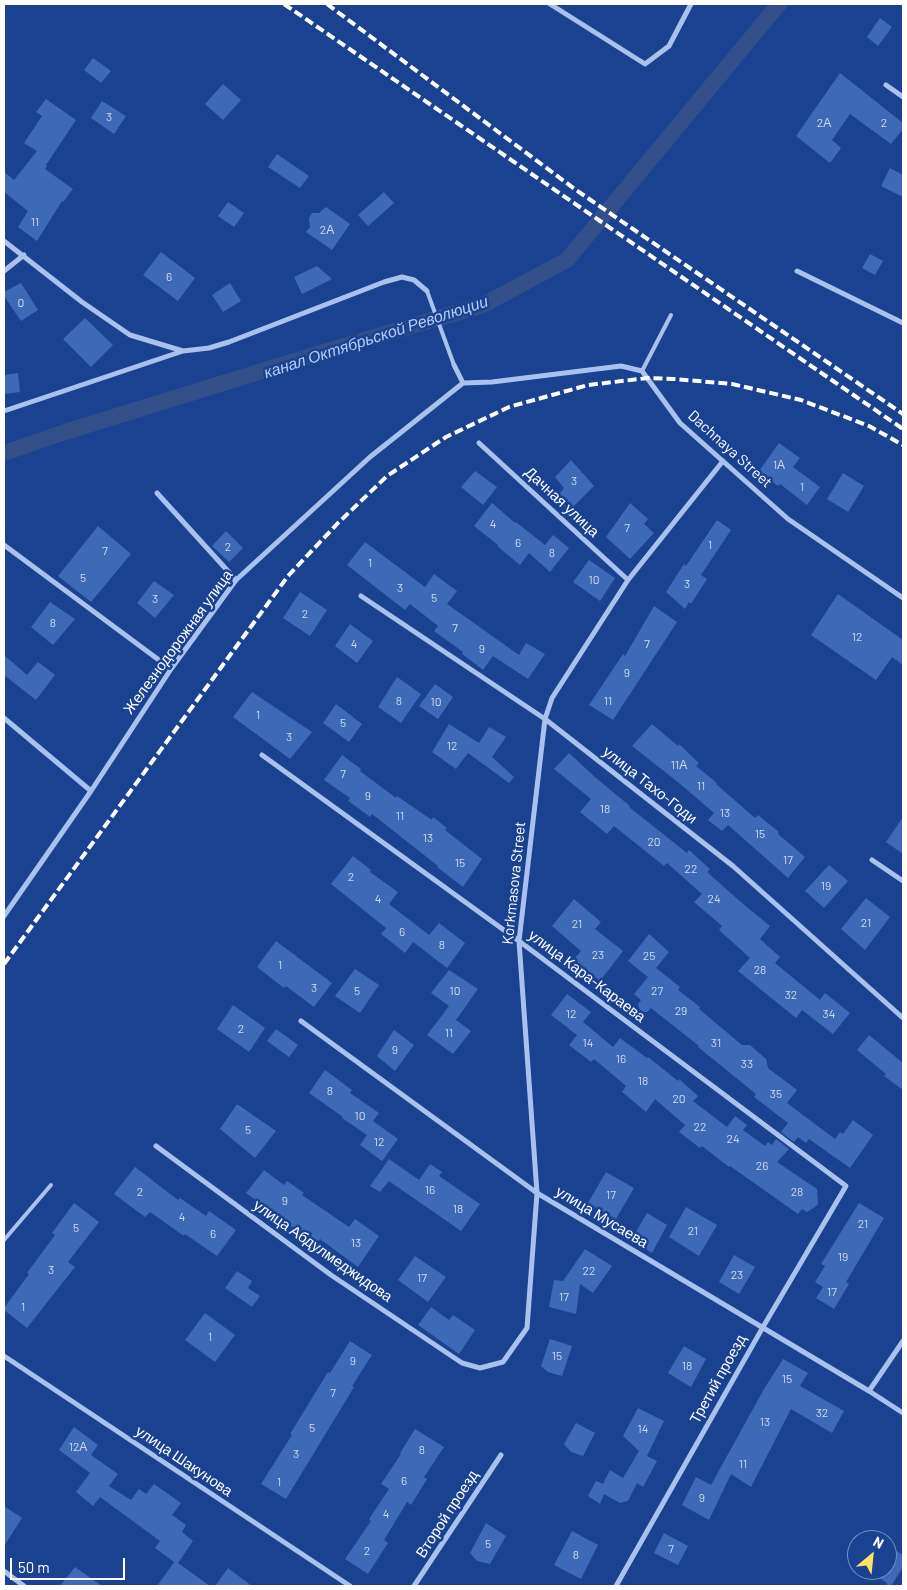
<!DOCTYPE html>
<html>
<head>
<meta charset="utf-8">
<style>
  body { margin:0 }
  #map { position:relative; width:907px; height:1590px; overflow:hidden; background:#1a4290; font-family:Barlow,sans-serif }
  canvas { display:block }
  .frame { position:absolute; inset:0; border:5px solid #fff; pointer-events:none }
  .north { position:absolute; left:847px; top:1530px; width:50px; height:50px; box-sizing:border-box; background:#1a4290; border:1px solid #768ebc; border-radius:50%; rotate:28deg; font-size:14px; font-weight:700; line-height:20px; text-align:center; color:#fff }
  .north::after { content:''; display:block; margin:auto; width:18px; height:22px; background:#ffe166; clip-path:polygon(50% 0,100% 100%,50% 72%,0 100%) }
  .scale { position:absolute; left:10px; top:1558px; width:115px; height:22px; box-sizing:border-box; border:2px solid #fff; border-top:0; padding-left:6px; font-size:15px; line-height:18px; white-space:nowrap; color:#fff; -webkit-text-stroke:4px #1a4290; paint-order:stroke }
</style>
</head>
<body>
<div id="map">
<canvas width="907" height="1590"></canvas>
<div class="frame"></div>
<div class="north">N</div>
<div class="scale">50 m</div>
</div>
<script>
const context = document.querySelector('canvas').getContext('2d');
context.lineJoin = 'round';
const poly = rows => new Path2D(rows.map(r => 'M' + r).join(''));
function strokePath(path, color, width, dash) { context.strokeStyle = color; context.lineWidth = width; context.lineCap = dash ? 'butt' : 'round'; context.setLineDash(dash || []); context.stroke(path); }
function paint(path, color) { context.fillStyle = color; context.fill(path, 'evenodd'); }
function write(font, color, halo, rows, align = 'center') {
  context.font = font + ' Barlow,sans-serif'; context.lineWidth = 5; context.setLineDash([]); context.textBaseline = 'middle'; context.strokeStyle = halo; context.fillStyle = color; for (const [text, x, y, turn = 0] of rows) {
    context.save(); context.translate(x, y); context.rotate((+turn || 0) * Math.PI / 180); context.textAlign = isNaN(turn) ? turn : align; if (halo) context.strokeText(text, 0, 0); context.fillText(text, 0, 0); context.restore();
  }
}
const canal = poly([
  [4,453,65,432,327,351,483,305,567,260,779,4]
]);
const building = poly([
  [880,18,892,27,878,46,867,37],
  [93,58,111,71,101,83,84,70],
  [840,73,903,123,903,129,891,144,850,114,832,140,841,148,830,163,796,136],
  [223,84,241,100,223,120,205,104],
  [46,99,76,120,46,165,47,166,45,169,73,189,63,202,62,201,37,241,18,227,28,211,4,192,4,172,14,180,37,151,24,143,42,116,36,112],
  [102,101,126,116,114,134,91,118],
  [277,154,309,176,300,188,268,167],
  [890,168,903,175,903,197,881,186],
  [384,192,394,203,368,226,358,215],
  [228,202,244,213,234,227,218,216],
  [326,207,350,224,332,250,306,232,310,227,309,218,312,213,319,213],
  [161,252,195,278,178,301,143,275],
  [870,254,883,261,875,275,862,268],
  [317,266,332,279,302,294,294,277],
  [21,283,38,310,21,321,4,296,4,292],
  [230,283,241,301,223,312,212,295],
  [85,318,113,345,91,367,63,339],
  [18,373,20,392,4,394,4,375],
  [779,443,800,458,793,467,820,487,807,505,780,484,778,486,759,471],
  [571,460,594,486,569,511,556,498,564,488,555,477],
  [475,471,497,487,483,505,461,487],
  [843,473,864,486,848,512,827,499],
  [492,503,515,523,516,522,545,545,553,535,569,548,550,572,529,553,520,565,497,546,498,545,474,526],
  [630,503,648,519,644,524,654,533,630,559,606,537],
  [717,520,731,530,701,575,707,579,691,604,689,602,685,609,666,592,684,564,686,566],
  [98,526,131,554,91,602,58,576],
  [226,531,243,548,229,562,212,546],
  [365,542,425,587,434,574,457,591,447,604,519,655,526,643,545,654,528,679,493,656,483,670,462,654,463,652,434,631,438,626,410,604,405,610,347,565],
  [589,560,615,578,600,601,573,582],
  [154,581,174,595,155,618,137,603],
  [300,592,327,610,310,636,283,618],
  [838,594,903,640,903,665,892,657,876,680,811,635],
  [50,602,75,619,53,645,31,627],
  [654,606,677,622,613,720,589,705,623,654,625,656],
  [350,624,373,641,357,663,335,646],
  [4,655,27,675,38,662,55,675,36,700,4,675],
  [397,677,421,694,401,723,378,707],
  [435,684,453,697,438,719,419,706],
  [252,692,312,732,290,759,233,717],
  [336,704,362,724,349,742,323,723],
  [449,724,479,743,489,727,506,737,492,757,514,777,509,783,468,753,456,769,432,752],
  [652,724,678,746,679,744,699,763,696,766,717,783,716,784,755,818,758,815,779,832,778,834,805,857,788,878,728,825,722,831,708,820,714,813,679,783,632,746],
  [569,753,596,778,630,806,629,807,687,853,689,850,710,869,707,872,742,903,770,926,760,939,780,957,775,963,820,1000,825,993,850,1013,833,1034,802,1010,796,1018,738,971,750,958,719,930,722,926,694,902,702,894,667,863,664,866,614,826,607,834,580,812,591,799,554,769],
  [342,755,361,769,360,771,396,798,397,796,432,820,433,817,447,828,445,830,482,859,463,887,437,867,438,866,372,814,370,817,354,805,348,801,350,798,324,780],
  [903,817,903,854,886,842],
  [353,856,371,870,370,872,398,892,389,904,429,935,439,923,465,943,447,968,413,942,405,953,381,934,386,928,331,884],
  [829,865,848,881,824,908,805,891],
  [866,898,890,917,865,950,841,929],
  [574,899,601,922,595,929,623,951,600,981,574,959,581,951,552,926],
  [649,934,669,952,656,968,680,987,678,990,700,1007,699,1009,742,1045,750,1045,766,1059,768,1068,797,1090,787,1103,835,1139,840,1132,843,1134,853,1120,873,1135,850,1168,809,1139,806,1143,798,1137,794,1142,781,1132,788,1123,754,1097,756,1094,698,1047,699,1046,651,1008,647,1012,642,1012,639,1008,638,1004,641,1000,634,994,648,977,628,961],
  [276,941,332,983,314,1007,286,986,284,988,257,967],
  [355,969,379,985,360,1013,335,996],
  [449,970,478,989,456,1020,471,1031,453,1054,427,1035,449,1006,431,993],
  [567,994,591,1012,583,1022,613,1047,620,1038,647,1058,648,1057,678,1081,679,1079,698,1096,693,1101,727,1127,735,1116,747,1125,743,1130,765,1146,768,1142,772,1145,776,1139,789,1149,777,1162,817,1189,818,1204,815,1207,807,1212,802,1209,798,1214,730,1166,729,1167,702,1146,700,1148,679,1132,685,1125,655,1099,646,1112,622,1092,626,1086,594,1059,591,1062,569,1045,577,1035,551,1015],
  [233,1005,265,1028,249,1052,217,1029],
  [276,1029,298,1045,289,1057,267,1041],
  [394,1030,414,1045,395,1071,377,1056],
  [869,1035,903,1063,903,1090,884,1076,886,1074,857,1050],
  [325,1070,352,1090,350,1093,379,1113,373,1121,398,1139,382,1161,360,1145,367,1135,342,1118,343,1117,309,1093],
  [237,1104,276,1131,255,1158,220,1129],
  [389,1159,419,1180,430,1164,442,1172,439,1176,480,1204,461,1231,389,1181,380,1192,370,1186],
  [135,1167,178,1200,180,1198,206,1216,209,1211,236,1230,217,1256,185,1234,184,1236,150,1212,145,1217,114,1194],
  [264,1170,284,1185,287,1181,304,1193,302,1195,349,1227,355,1219,379,1236,358,1267,320,1239,314,1247,295,1232,296,1230,246,1193],
  [606,1172,634,1188,616,1219,588,1203],
  [74,1203,99,1222,68,1262,75,1267,27,1328,4,1310,4,1308,29,1274,27,1273,55,1235,52,1233],
  [859,1203,884,1218,846,1282,849,1284,834,1309,816,1298,823,1287,815,1282,825,1266,821,1264],
  [686,1207,717,1225,699,1256,669,1237],
  [647,1213,667,1225,652,1253,638,1244,634,1235],
  [585,1249,612,1266,593,1293,580,1284,576,1314,549,1307,554,1280,563,1281],
  [734,1255,755,1267,739,1294,719,1282],
  [415,1256,446,1277,428,1302,398,1280],
  [237,1271,252,1281,248,1288,260,1296,252,1307,225,1288],
  [431,1307,449,1320,453,1315,475,1330,459,1354,418,1325],
  [205,1313,235,1335,215,1362,185,1340],
  [550,1339,572,1346,562,1376,548,1372,541,1366],
  [350,1341,372,1355,352,1386,354,1387,286,1499,261,1484,292,1435,290,1434,328,1372,330,1373],
  [684,1346,706,1359,691,1387,668,1373],
  [783,1359,808,1373,800,1386,844,1411,832,1433,791,1409,751,1487,731,1474,709,1520,682,1505,696,1477,711,1485,764,1389],
  [638,1408,664,1421,647,1456,657,1461,643,1487,637,1483,628,1501,620,1503,604,1494,600,1504,588,1496,596,1481,603,1484,610,1470,623,1478,639,1451,623,1436],
  [576,1423,595,1433,583,1456,571,1452,564,1444],
  [74,1427,98,1445,91,1455,118,1474,109,1486,131,1500,139,1489,146,1494,154,1484,181,1503,172,1515,186,1525,182,1532,193,1541,178,1563,210,1586,157,1586,174,1562,155,1548,160,1541,100,1497,93,1506,76,1492,90,1473,59,1450],
  [415,1429,444,1447,424,1477,427,1479,411,1505,407,1502,384,1540,388,1543,368,1574,345,1559,371,1521,369,1519,389,1489,381,1484,401,1454,400,1453],
  [4,1506,22,1518,4,1546],
  [486,1523,506,1536,490,1564,477,1561,470,1553],
  [572,1531,598,1545,581,1579,554,1565],
  [664,1533,688,1546,678,1565,654,1553],
  [887,1545,903,1555,903,1567,891,1586,887,1586,887,1583,867,1570,887,1570],
  [75,1567,102,1586,60,1586],
  [228,1568,252,1586,215,1586]
]);
const lane = poly([
  [427,291,454,365],
  [642,371,671,315],
  [4,1240,51,1185]
]);
const street = poly([
  [550,4,645,64,669,46,691,4],
  [886,85,903,97],
  [4,241,82,302,130,335,183,351,209,348,229,342,384,282,402,277,414,280,427,291],
  [4,271,24,255],
  [797,271,903,323],
  [454,365,463,383,492,382,621,366,642,371,680,423,788,519,903,598],
  [4,411,183,351],
  [479,443,628,580],
  [157,493,236,580],
  [4,545,171,669],
  [361,596,545,719,733,866,903,1018],
  [4,718,91,791],
  [262,755,519,941,846,1186,763,1327,616,1586],
  [872,860,903,881],
  [4,916,91,791,171,669,236,580,370,457,463,383],
  [301,1021,537,1193,869,1391,903,1413],
  [156,1146,331,1275,462,1363,480,1368,503,1362,527,1328,537,1193,519,941,545,719,552,698,628,580,723,461],
  [4,1356,350,1586],
  [869,1391,903,1341],
  [4,1571,24,1586],
  [414,1586,501,1455]
]);
const rail = poly([
  [284,4,903,429],
  [327,4,576,190,903,414],
  [4,964,288,576,338,523,387,476,446,437,509,407,588,385,648,378,674,379,732,384,801,400,869,426,903,445]
]);
const numberNames = [
  ["3",109,117],
  ["2А",824,123],
  ["2",884,123],
  ["11",35,222],
  ["2А",327,230],
  ["6",169,277],
  ["0",21,303],
  ["1А",779,465],
  ["3",574,481],
  ["1",802,487],
  ["4",493,524],
  ["7",627,528],
  ["6",518,543],
  ["1",710,545],
  ["2",228,547],
  ["7",105,551],
  ["8",552,553],
  ["1",370,563],
  ["5",83,578],
  ["10",594,580],
  ["3",687,584],
  ["3",400,588],
  ["5",434,598],
  ["3",155,599],
  ["2",305,614],
  ["8",53,623],
  ["7",455,628],
  ["12",857,637],
  ["4",354,644],
  ["7",647,644],
  ["9",482,649],
  ["9",627,673],
  ["8",399,701],
  ["11",608,701],
  ["10",436,702],
  ["1",258,715],
  ["5",343,723],
  ["3",289,737],
  ["12",452,746],
  ["11А",679,765],
  ["7",343,774],
  ["11",701,786],
  ["9",368,796],
  ["18",605,809],
  ["13",725,813],
  ["11",400,816],
  ["15",760,834],
  ["13",428,838],
  ["20",654,842],
  ["17",788,860],
  ["15",460,863],
  ["22",691,869],
  ["2",351,877],
  ["19",826,886],
  ["4",378,899],
  ["24",714,899],
  ["21",866,923],
  ["21",577,924],
  ["6",402,932],
  ["8",442,945],
  ["23",598,955],
  ["25",649,956],
  ["1",280,965],
  ["28",760,970],
  ["3",314,988],
  ["5",357,991],
  ["10",455,991],
  ["27",657,991],
  ["32",791,995],
  ["29",681,1011],
  ["12",571,1014],
  ["34",829,1014],
  ["2",241,1029],
  ["11",449,1033],
  ["14",588,1043],
  ["31",716,1043],
  ["9",395,1050],
  ["16",621,1059],
  ["33",747,1064],
  ["18",643,1081],
  ["8",330,1091],
  ["35",776,1094],
  ["20",679,1099],
  ["10",360,1116],
  ["22",700,1127],
  ["5",248,1130],
  ["24",733,1139],
  ["12",379,1142],
  ["26",762,1166],
  ["16",430,1190],
  ["2",140,1192],
  ["28",797,1192],
  ["17",611,1195],
  ["9",285,1201],
  ["18",458,1209],
  ["4",182,1217],
  ["21",863,1224],
  ["5",76,1228],
  ["21",693,1231],
  ["6",213,1234],
  ["13",356,1243],
  ["19",843,1257],
  ["3",51,1270],
  ["22",589,1271],
  ["23",737,1275],
  ["17",422,1278],
  ["17",832,1292],
  ["17",564,1297],
  ["1",23,1307],
  ["1",210,1337],
  ["15",557,1356],
  ["9",353,1361],
  ["18",687,1366],
  ["15",787,1379],
  ["7",333,1393],
  ["32",822,1413],
  ["13",765,1422],
  ["5",312,1428],
  ["14",643,1429],
  ["12А",78,1447],
  ["8",422,1450],
  ["3",296,1454],
  ["11",743,1464],
  ["6",404,1481],
  ["1",279,1482],
  ["9",702,1498],
  ["4",386,1514],
  ["5",488,1544],
  ["7",671,1549],
  ["2",367,1551],
  ["8",576,1555]
];
const streetNames = [
  ["Dachnaya Street",730,449,42],
  ["Дачная улица",562,502,43],
  ["Железнодорожная улица",178,642,-54],
  ["улица Тахо-Годи",650,785,38],
  ["Korkmasova Street",514,883,-84],
  ["улица Кара-Караева",587,976,37],
  ["улица Мусаева",602,1217,31],
  ["улица Абдулмеджидова",323,1251,35],
  ["Третий проезд",718,1379,-61],
  ["улица Шакунова",184,1461,34],
  ["Второй проезд",447,1514,-57]
];
const waterNames = [
  ["канал Октябрьской Революции",376,337,-18]
];
strokePath(canal, '#324f89', 16);
paint(building, '#3e69b6');
strokePath(lane, '#a8c1ef', 4);
strokePath(street, '#a8c1ef', 5);
strokePath(rail, '#fff', 4, [9, 4]);
write('12px', '#cfdaed', null, numberNames);
write('15px', '#fff', '#1a4290', streetNames);
write('italic 16px', '#b4ccf6', '#1a4290', waterNames);
</script>
</body>
</html>
